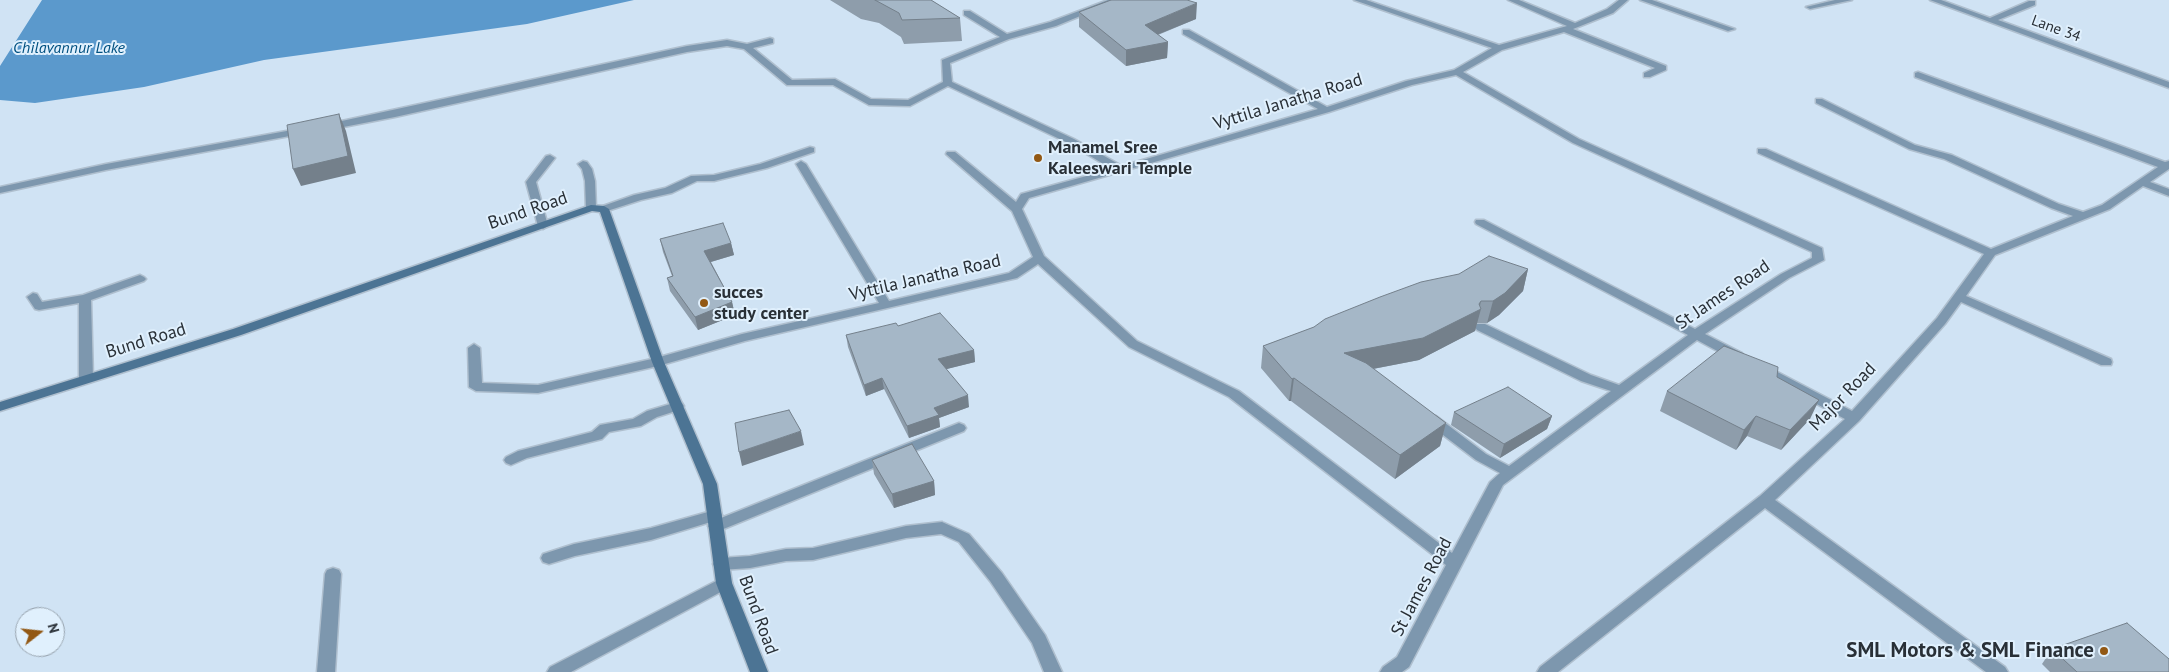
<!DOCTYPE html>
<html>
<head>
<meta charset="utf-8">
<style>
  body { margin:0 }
  #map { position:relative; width:2169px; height:672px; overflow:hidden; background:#d0e3f4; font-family:"PT Sans",sans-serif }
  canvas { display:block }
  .north { position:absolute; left:15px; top:607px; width:50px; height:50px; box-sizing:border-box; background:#e0f0fd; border:1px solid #97a3ae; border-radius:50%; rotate:74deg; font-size:14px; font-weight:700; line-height:20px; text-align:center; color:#293037 }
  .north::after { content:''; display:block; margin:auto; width:18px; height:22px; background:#925814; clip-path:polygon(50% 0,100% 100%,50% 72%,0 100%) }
</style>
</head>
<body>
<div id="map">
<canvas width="2169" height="672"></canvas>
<div class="north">N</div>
</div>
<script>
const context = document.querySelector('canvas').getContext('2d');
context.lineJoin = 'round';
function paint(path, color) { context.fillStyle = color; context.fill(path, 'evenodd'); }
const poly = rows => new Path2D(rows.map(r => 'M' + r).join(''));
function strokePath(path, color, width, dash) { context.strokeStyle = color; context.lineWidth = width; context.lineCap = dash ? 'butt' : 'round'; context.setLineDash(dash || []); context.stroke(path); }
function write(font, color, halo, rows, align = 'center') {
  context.font = font + ' "PT Sans",sans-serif'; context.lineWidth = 4; context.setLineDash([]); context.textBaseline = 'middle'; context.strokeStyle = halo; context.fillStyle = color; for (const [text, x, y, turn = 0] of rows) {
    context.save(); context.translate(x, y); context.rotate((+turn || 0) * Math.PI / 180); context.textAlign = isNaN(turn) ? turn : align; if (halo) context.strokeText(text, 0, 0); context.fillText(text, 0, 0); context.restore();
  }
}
const water = poly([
  [42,0,634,0,527,24,264,60,144,87,35,103,0,100,0,66]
]);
const street = poly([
  [1108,0,1119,0,1056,26,1009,39,950,63,952,82,1074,139,1122,166,1318,109,1183,34,1183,30,1189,30,1327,107,1406,81,1454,70,1492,48,1354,0,1366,0,1499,45,1567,26,1508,0,1519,0,1575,23,1607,9,1619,0,1628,0,1613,13,1573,29,1666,66,1666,70,1650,77,1644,77,1644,73,1655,68,1564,32,1502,50,1463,72,1579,139,1822,248,1824,260,1789,278,1705,334,1742,353,1743,356,1742,359,1732,359,1697,340,1503,485,1409,667,1402,672,1380,672,1383,667,1397,657,1446,565,1229,397,1129,347,1038,264,1017,278,745,341,658,366,538,393,476,391,469,387,468,348,474,344,480,348,482,383,538,385,656,358,742,334,879,303,796,164,801,161,806,164,889,301,1009,273,1033,257,1012,211,946,154,947,152,955,152,1016,202,1021,194,1112,169,1068,143,948,86,910,106,869,105,833,85,787,85,744,49,727,46,687,52,395,117,328,130,323,127,328,124,687,46,727,40,747,44,770,38,773,39,773,43,753,48,792,80,835,79,871,99,908,100,943,82,942,60,1000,37,964,15,964,11,970,11,1007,34,1050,22,1108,0],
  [1456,75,1573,143,1812,252,1812,258,1781,274,1695,329,1484,220,1476,220,1475,222,1476,224,1688,335,1619,385,1591,375,1485,324,1477,324,1475,327,1477,330,1581,381,1611,391,1509,466,1486,454,1436,416,1426,416,1424,419,1426,422,1476,460,1500,473,1490,482,1452,553,1239,391,1137,341,1044,256,1022,209,1029,198,1329,112,1412,85,1456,75],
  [1640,0,1652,0,1735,29,1728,31,1640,0],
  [1835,0,1852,0,1810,9,1806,7,1835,0],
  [1930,0,1941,0,1990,18,2029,1,2035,1,2035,5,1998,20,2169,82,2169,88,1930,0],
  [1918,72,2165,162,2169,161,2169,169,2150,182,2169,189,2169,196,2143,186,2110,209,1995,255,1966,296,2111,359,2112,362,2111,365,2101,365,1961,302,1945,324,1859,421,1775,500,2005,667,2008,672,1986,672,1765,508,1558,672,1537,672,1540,667,1760,496,1845,419,1756,372,1755,369,1756,366,1766,366,1852,411,1937,318,1984,254,1758,153,1758,149,1766,149,1991,249,2073,216,2051,208,1944,159,1909,149,1816,103,1816,99,1822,99,1915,145,1952,155,2059,204,2083,212,2102,205,2158,167,1915,77,1915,73,1918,72],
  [303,128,308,131,306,133,106,170,0,193,0,187,106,164,303,128],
  [810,147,814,148,814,152,767,168,714,181,697,181,672,193,641,200,604,212,599,209,600,207,634,195,665,188,691,176,714,175,760,164,810,147],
  [550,155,555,158,536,182,548,226,543,229,538,226,526,182,546,156,550,155],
  [583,161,587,162,592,169,595,181,596,208,591,211,586,208,585,181,582,169,578,164,583,161],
  [140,275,144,277,146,279,144,281,91,300,93,379,91,382,81,382,79,379,79,303,39,310,35,309,27,297,33,293,37,294,42,302,83,295,140,275],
  [677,402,682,403,684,406,682,409,657,417,641,426,609,432,602,439,527,458,511,465,506,463,504,460,506,457,518,451,592,432,600,425,633,419,647,411,677,402],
  [959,423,964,425,966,428,964,431,721,530,716,532,711,530,708,526,714,521,651,540,575,556,549,564,543,562,541,558,543,554,574,544,651,528,715,510,720,511,722,515,721,518,959,423],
  [942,522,969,534,1002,573,1045,635,1062,672,1044,672,1032,643,990,581,959,542,941,534,906,538,813,560,786,561,750,568,721,570,715,568,713,564,715,560,721,558,750,556,786,549,813,548,906,526,942,522],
  [333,568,339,570,341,574,335,672,317,672,325,574,327,570,333,568],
  [724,577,730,579,732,583,730,587,571,672,547,672,550,667,724,577]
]);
const secondary = poly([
  [591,205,604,206,609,209,664,362,717,484,732,583,768,672,750,672,716,583,703,484,652,362,600,212,592,211,241,335,0,411,0,402,233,329,591,205]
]);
const wall = poly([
  [830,0,931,0,960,18,962,41,904,44,901,37,879,23,861,19],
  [1079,12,1196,19,1158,35,1168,42,1167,58,1126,66,1079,27],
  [660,239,731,243,734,255,711,262,732,302,735,315,698,330,670,291,667,278,672,276,663,252],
  [1528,269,1523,291,1499,315,1487,323,1477,323,1475,331,1419,360,1373,369,1446,423,1440,446,1395,479,1291,401,1289,401,1261,368,1263,346,1459,274],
  [898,326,974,350,975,362,946,369,969,407,939,418,940,427,909,438,884,389,866,396,848,347,846,335],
  [1777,377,1810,419,1781,450,1747,436,1736,450,1660,411,1667,391],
  [1454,412,1552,416,1547,429,1500,458,1451,425],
  [872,460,934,481,935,495,894,508,874,474],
  [2052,649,2169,672,2050,672,2042,664]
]);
const shadedWall = poly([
  [1197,3,1196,19,1144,40,1145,25],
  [1168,42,1167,58,1126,66,1126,50],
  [339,114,346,131,356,173,301,186,293,169],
  [731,243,734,255,707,263,704,251],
  [1528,269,1523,291,1499,315,1487,323,1493,301],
  [1481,301,1479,310,1481,309,1475,331,1419,360,1341,375,1344,353,1479,304],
  [732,302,735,315,698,330,695,317],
  [974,350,975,362,939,371,938,359],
  [882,378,884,389,866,396,864,385],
  [1294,378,1291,401,1289,401,1292,379],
  [968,395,969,407,939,418,940,427,909,438,907,426,934,408],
  [1819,400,1810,419,1781,450,1790,430],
  [1552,416,1547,429,1500,458,1504,444],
  [1756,416,1747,436,1736,450,1744,430],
  [1446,423,1440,446,1395,479,1400,455],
  [801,431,804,445,742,466,739,452],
  [934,481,935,495,894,508,892,494]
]);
const building = poly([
  [875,0,931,0,960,18,902,20,899,13,875,0],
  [1111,0,1187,0,1197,3,1145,25,1168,42,1126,50,1079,12,1111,0],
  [339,114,348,156,293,169,287,125,339,114],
  [723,223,731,243,704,251,732,302,695,317,667,278,673,276,660,239,723,223],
  [1489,256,1528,269,1505,293,1493,301,1481,301,1479,304,1481,309,1423,338,1344,353,1366,363,1446,423,1400,455,1294,378,1292,379,1263,346,1314,327,1325,319,1380,297,1421,282,1459,274,1489,256],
  [940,313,974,350,938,359,968,395,934,408,939,415,907,426,882,378,864,385,846,335,896,323,898,326,940,313],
  [1724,346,1778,367,1777,377,1819,400,1790,430,1756,416,1744,430,1667,391,1724,346],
  [1508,387,1552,416,1504,444,1454,412,1508,387],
  [789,410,801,431,739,452,735,423,789,410],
  [912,444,934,481,892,494,872,460,912,444],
  [2127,623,2169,659,2169,672,2077,672,2052,649,2127,623]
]);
const markers = [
  [1038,158,5,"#925814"],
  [704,303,5,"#925814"],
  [2104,651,5,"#925814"]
];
const farStreetnames = [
  ["Lane 34",2056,29,20]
];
const farWaternames = [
  ["Chilavannur Lake",69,48]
];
const streetNames = [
  ["Vyttila Janatha Road",1288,102,-17],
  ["Bund Road",528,211,-19],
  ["Vyttila Janatha Road",925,278,-13],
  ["St James Road",1723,295,-34],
  ["Bund Road",146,341,-17],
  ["Major Road",1843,397,-46],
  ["St James Road",1422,587,-62],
  ["Bund Road",758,615,70]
];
const poiNames = [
  ["Manamel Sree",1048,148],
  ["Kaleeswari Temple",1048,169],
  ["succes",714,293],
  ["study center",714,314]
];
const nearPoinames = [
  ["SML Motors & SML Finance",2094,651]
];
paint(water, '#5b99cc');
strokePath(street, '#afbfce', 3);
strokePath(secondary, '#afbfce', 3);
paint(street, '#7d97ae');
paint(secondary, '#4c7494');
paint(wall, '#8e9dab');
paint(shadedWall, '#74808b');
paint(building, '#a5b7c7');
strokePath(building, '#74808b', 1);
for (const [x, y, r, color] of markers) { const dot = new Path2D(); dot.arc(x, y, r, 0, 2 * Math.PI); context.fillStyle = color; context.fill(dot); strokePath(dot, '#e0f0fd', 2); }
write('15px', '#293037', '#e0f0fd', farStreetnames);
write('italic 16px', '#005080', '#e0f0fd', farWaternames);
write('18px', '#293037', '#e0f0fd', streetNames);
write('bold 18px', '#293037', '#e0f0fd', poiNames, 'left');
write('bold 21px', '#293037', '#e0f0fd', nearPoinames, 'right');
</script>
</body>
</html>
